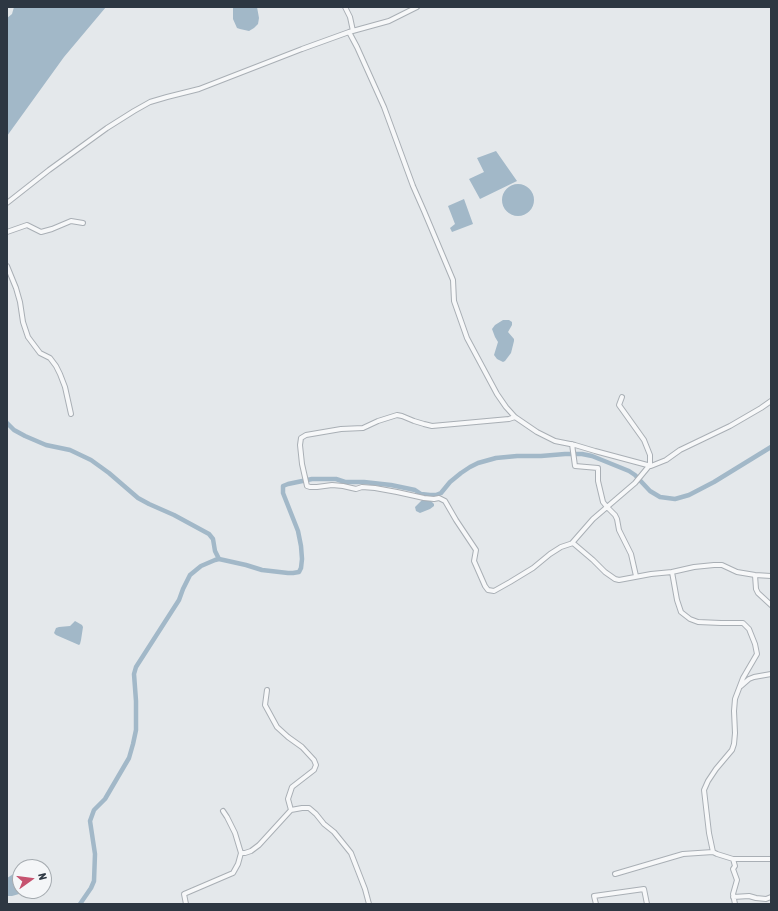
<!DOCTYPE html>
<html>
<head>
<meta charset="utf-8">
<style>
  body { margin:0 }
  #map { position:relative; width:778px; height:911px; overflow:hidden; background:#e4e8eb; font-family:"Asap Condensed",sans-serif }
  canvas { display:block }
  .frame { position:absolute; inset:0; border:8px solid #2d3742; pointer-events:none }
  .north { position:absolute; left:12px; top:859px; width:40px; height:40px; box-sizing:border-box; background:#f4f6f8; border:1px solid #a4aaaf; border-radius:50%; rotate:76deg; font-size:11px; font-weight:700; line-height:16px; text-align:center; color:#2d3742 }
  .north::after { content:''; display:block; margin:auto; width:14px; height:18px; background:#c65370; clip-path:polygon(50% 0,100% 100%,50% 72%,0 100%) }
</style>
</head>
<body>
<div id="map">
<canvas width="778" height="911"></canvas>
<div class="frame"></div>
<div class="north">N</div>
</div>
<script>
const context = document.querySelector('canvas').getContext('2d');
context.lineJoin = 'round';
function paint(path, color) { context.fillStyle = color; context.fill(path, 'evenodd'); }
const poly = rows => new Path2D(rows.map(r => 'M' + r).join(''));
function strokePath(path, color, width, dash) { context.strokeStyle = color; context.lineWidth = width; context.lineCap = dash ? 'butt' : 'round'; context.setLineDash(dash || []); context.stroke(path); }
const water = poly([
  [14,7,106,7,64,57,7,136,7,18,12,14],
  [233,7,257,7,259,18,258,24,254,28,249,31,240,29,237,28,233,19],
  [496,151,517,181,480,199,469,179,484,172,477,158],
  '502 200a16 16 0 1 1 32 0a16 16 0 1 1-32 0Z',
  [464,199,473,224,452,232,450,228,455,224,448,206],
  [503,320,509,320,512,322,512,325,508,332,514,339,514,341,511,353,505,361,503,362,497,359,494,355,498,342,495,337,492,329,495,325],
  [422,500,430,500,434,504,434,506,430,509,420,513,416,511,415,507],
  [75,621,82,625,83,627,81,640,80,644,79,645,56,635,54,633,56,628,59,627,70,626],
  [15,873,19,875,20,879,20,891,21,891,19,894,12,896,7,896,7,878]
]);
const canal = poly([
  [7,423,14,430,25,436,46,445,70,450,91,460,109,473,138,498,149,504,174,515,209,534,213,539,215,551,219,559,246,565,262,570,288,573,293,573,299,572,301,568,302,559,301,546,298,531,283,493,283,486,288,484,312,479,336,479,345,482,364,482,391,485,415,490,421,494,430,495,436,495,441,493,450,482,461,473,470,467,478,463,496,458,517,456,541,456,565,454,582,454,592,456,629,471,635,475,650,491,660,497,675,499,689,495,714,482,771,447],
  [80,904,91,888,94,881,95,854,90,821,94,810,105,799,129,758,133,744,136,730,136,701,134,674,136,667,179,600,183,589,190,575,201,566,215,560,219,559]
]);
const minor = poly([
  [345,7,350,17,353,31],
  [349,32,357,47,384,107,413,186,424,211,453,280,454,301,467,338,497,394,506,407,515,417,537,432,555,441,575,445,595,451,651,466,666,460,680,450,730,426,761,408,771,401],
  [7,203,49,170,107,128,134,111,150,102,167,97,199,89,302,49,349,32,389,21,417,7],
  [7,232,27,225,41,232,52,229,71,221,83,223],
  [7,266,16,288,20,302,23,322,28,337,40,353,50,358,56,366,60,374,65,387,71,414],
  [622,397,619,405,644,440,650,455,650,463,649,466,635,483,607,507,615,515,617,519,619,530,631,554,636,576],
  [515,417,509,419,432,426,424,424,414,421,402,416,397,415,378,421,363,428,341,429,306,435,301,438,300,445,302,464,307,486,310,487,317,487,332,485,343,486,356,489,362,487,375,488,397,492,424,498,434,499,439,498,445,501,456,520,476,550,474,561,485,586,488,590,494,591,510,582,533,568,550,554,561,547,573,543,593,560,605,572,615,579,619,580,651,574,672,572],
  [572,543,593,519,607,507,603,502,598,481,598,468,575,466,572,444],
  [755,575,756,589,758,593,771,605],
  [741,686,749,679,754,677,771,674],
  [267,690,265,705,277,727,288,737,302,747,314,760,316,765,314,770,292,787,288,799,291,810],
  [223,811,227,817,235,833,241,853,245,853,251,851,259,845,291,810,302,808,309,808,316,814,324,824,334,832,351,853,365,889,369,904],
  [733,859,771,859],
  [615,874,683,854,713,852],
  [733,897,749,896,756,898,766,899,771,897],
  [186,904,184,894,233,873,238,864,241,853],
  [596,904,594,896,644,889,647,904],
  [735,904,733,894,737,880,733,869,735,866,733,859,717,854,713,852,709,833,704,790,708,781,716,769,732,750,734,744,735,733,734,711,735,699,743,678,757,654,755,644,749,629,743,623,721,623,698,622,690,619,681,612,677,600,672,572,694,567,714,565,722,565,737,572,755,575,771,576]
]);
paint(water, '#a2b8c8');
strokePath(canal, '#a2b8c8', 4.5);
strokePath(minor, '#a9afb5', 6);
strokePath(minor, '#f7f8f9', 4);
</script>
</body>
</html>
